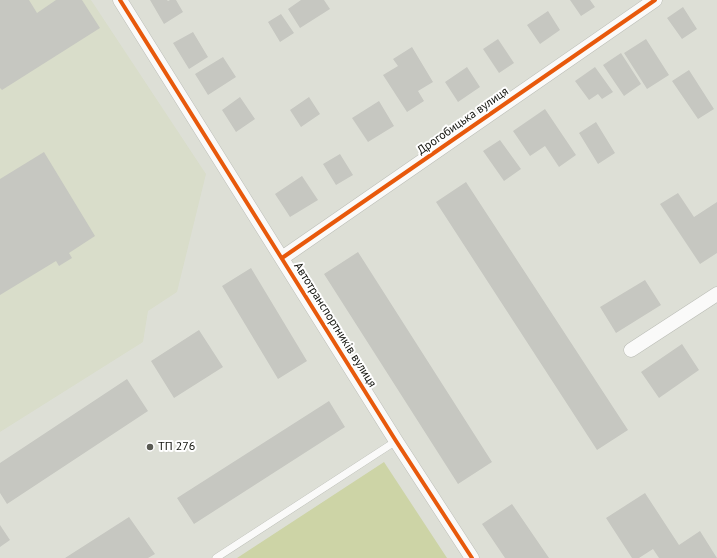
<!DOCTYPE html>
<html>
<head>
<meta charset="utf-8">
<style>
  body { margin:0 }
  canvas { display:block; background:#dddfd6 }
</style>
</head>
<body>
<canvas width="717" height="558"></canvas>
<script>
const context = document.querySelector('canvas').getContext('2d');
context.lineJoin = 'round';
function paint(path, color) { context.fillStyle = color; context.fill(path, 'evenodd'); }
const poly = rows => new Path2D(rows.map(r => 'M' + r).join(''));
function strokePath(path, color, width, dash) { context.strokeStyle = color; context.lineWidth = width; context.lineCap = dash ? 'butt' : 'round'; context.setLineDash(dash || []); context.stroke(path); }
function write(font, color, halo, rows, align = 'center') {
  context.font = font + ' "PT Sans",sans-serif'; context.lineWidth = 4; context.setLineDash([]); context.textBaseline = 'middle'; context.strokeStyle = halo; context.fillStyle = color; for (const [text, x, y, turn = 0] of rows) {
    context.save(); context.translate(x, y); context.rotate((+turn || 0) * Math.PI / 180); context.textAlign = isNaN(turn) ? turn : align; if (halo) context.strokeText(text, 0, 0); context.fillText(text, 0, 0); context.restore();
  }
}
const built = poly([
  [0,0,91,0,206,174,177,292,148,311,143,342,0,432]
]);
const green = poly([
  [384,462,447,558,237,558]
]);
const building = poly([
  [0,0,29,0,37,13,56,0,82,0,100,28,2,90,0,88],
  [150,0,167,0,168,1,170,0,176,0,183,12,164,24],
  [301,0,324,0,330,9,300,28,288,9],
  [570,0,590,0,595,7,581,16],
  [683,7,697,29,682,39,667,18],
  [548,11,560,30,540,44,527,25],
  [281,14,294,33,280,42,268,22],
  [193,32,208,57,189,69,173,43],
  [498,39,514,63,499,73,483,49],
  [646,39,669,75,647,89,624,53],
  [412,47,433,82,418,91,424,101,407,112,383,75,398,66,393,59],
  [621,53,641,84,624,96,603,65],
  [223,57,236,77,208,95,195,74],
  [467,67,480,87,458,102,445,82],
  [595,67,613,92,602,99,598,94,589,100,575,81],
  [689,70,714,109,698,119,672,81],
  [240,97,255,119,236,132,222,110],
  [309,97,320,114,301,127,290,110],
  [379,101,394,126,368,142,352,118],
  [545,109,576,155,559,167,545,146,530,156,513,131],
  [596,122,615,153,598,164,579,133],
  [500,140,521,169,504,181,483,151],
  [44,152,95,236,69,253,72,258,59,266,56,261,0,295,0,179],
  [340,154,353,175,336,185,323,164],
  [302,176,318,200,290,217,275,194],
  [466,182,628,430,597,450,436,202],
  [678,193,694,217,717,202,717,253,700,264,660,204],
  [358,252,492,462,458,484,324,274],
  [251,268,307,361,278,379,222,286],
  [645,280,661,305,616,333,600,307],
  [199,330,223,367,174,398,151,361],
  [682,344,699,370,659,398,641,372],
  [127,379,148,411,7,504,0,493,0,463],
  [329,401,345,427,194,524,177,498],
  [645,493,679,545,700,531,717,558,659,558,653,549,639,558,632,558,606,518],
  [512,504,549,558,505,558,482,524],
  [129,517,155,554,148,558,65,558],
  [0,525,10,540,0,547]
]);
const lane = poly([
  [216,558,396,441]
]);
const street = poly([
  [120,0,396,441,472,558],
  [282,258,655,0],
  [631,350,717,294]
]);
const cycleway = poly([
  [120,0,396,441,472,558],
  [282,258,655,0]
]);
const markers = [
  [150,447,4,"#595a53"]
];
const streetNames = [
  ["Дрогобицька вулиця",463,121,-35],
  ["Автотранспортників вулиця",335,325,58]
];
const poiNames = [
  ["ТП 276",158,447]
];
paint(built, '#d9ddca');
paint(green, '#cdd4a6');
paint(building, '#c6c7c1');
strokePath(lane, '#bbbdb6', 8);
strokePath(street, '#bbbdb6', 15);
strokePath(lane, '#fafaf9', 7);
strokePath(street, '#fafaf9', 14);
strokePath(cycleway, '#e8590c', 4);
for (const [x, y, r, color] of markers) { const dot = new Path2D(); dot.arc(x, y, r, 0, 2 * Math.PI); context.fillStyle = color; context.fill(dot); strokePath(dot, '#fff', 1.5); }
write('12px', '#12130d', '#fff', streetNames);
write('12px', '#12130d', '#fff', poiNames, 'left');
</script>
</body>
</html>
